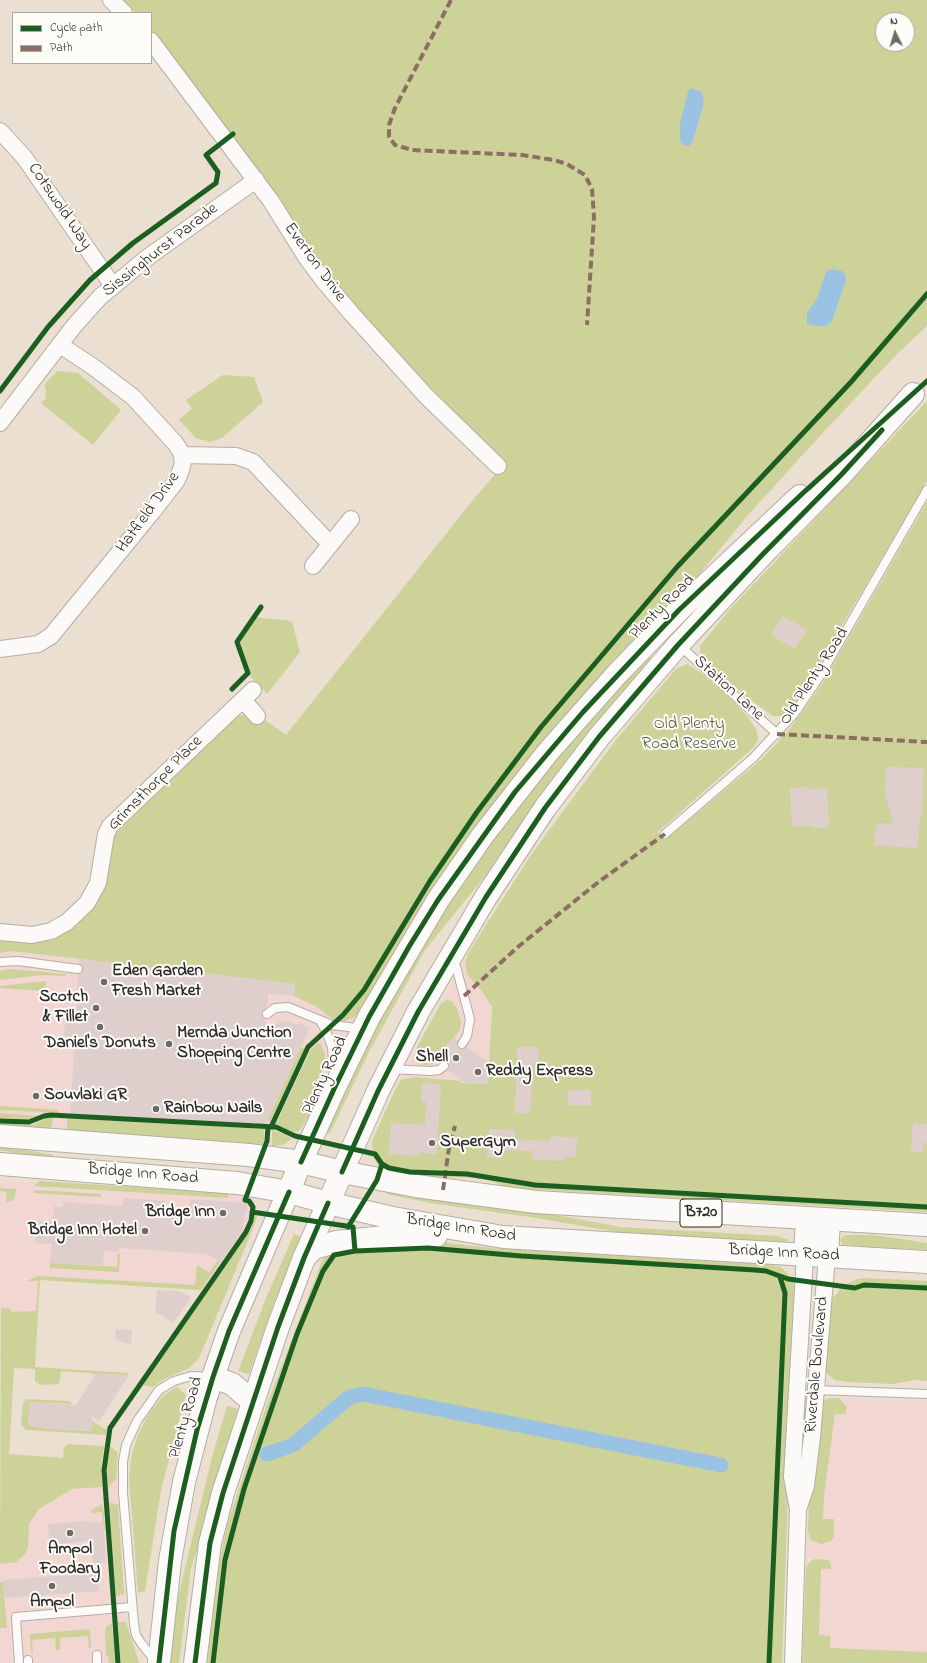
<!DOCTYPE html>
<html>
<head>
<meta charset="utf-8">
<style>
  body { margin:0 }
  #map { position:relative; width:927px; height:1663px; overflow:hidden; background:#eadfd0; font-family:"Indie Flower",sans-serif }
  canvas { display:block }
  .legend { position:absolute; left:12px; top:12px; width:140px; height:52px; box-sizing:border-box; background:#fdfcf7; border:1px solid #a9a8a5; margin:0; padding:5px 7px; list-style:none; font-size:12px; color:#2b2b2b }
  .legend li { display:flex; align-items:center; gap:8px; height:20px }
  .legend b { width:20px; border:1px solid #a9a8a5 }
  .north { position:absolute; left:875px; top:12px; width:40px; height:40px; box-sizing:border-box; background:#fdfcf7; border:1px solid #a9a8a5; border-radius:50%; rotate:355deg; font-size:11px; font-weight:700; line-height:16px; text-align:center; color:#2b2b2b }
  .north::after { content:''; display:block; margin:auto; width:14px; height:18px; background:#6e6a65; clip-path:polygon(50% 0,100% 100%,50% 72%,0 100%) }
</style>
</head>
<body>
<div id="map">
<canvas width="927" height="1663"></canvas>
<ul class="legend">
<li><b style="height:5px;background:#1b5e20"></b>Cycle path</li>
<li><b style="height:5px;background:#8d6e63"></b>Path</li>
</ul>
<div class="north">N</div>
</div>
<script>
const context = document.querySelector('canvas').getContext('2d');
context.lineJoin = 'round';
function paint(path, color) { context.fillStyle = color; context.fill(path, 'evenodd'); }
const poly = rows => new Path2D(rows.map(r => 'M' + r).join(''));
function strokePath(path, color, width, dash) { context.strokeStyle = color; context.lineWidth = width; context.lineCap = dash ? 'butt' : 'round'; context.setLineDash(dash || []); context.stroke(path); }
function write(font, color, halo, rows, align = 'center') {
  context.font = font + ' "Indie Flower",sans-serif'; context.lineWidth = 4; context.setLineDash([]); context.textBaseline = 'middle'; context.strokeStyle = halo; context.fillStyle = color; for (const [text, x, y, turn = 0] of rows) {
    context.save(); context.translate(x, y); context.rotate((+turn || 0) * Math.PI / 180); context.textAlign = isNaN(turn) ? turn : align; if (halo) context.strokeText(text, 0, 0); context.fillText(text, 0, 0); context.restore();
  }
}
const built = poly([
  [0,950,304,985,344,1021,356,1016,318,1078,312,1109,307,1121,296,1135,283,1145,275,1146,0,1127],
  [468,955,465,961,492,1001,488,1084,401,1080,398,1083],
  [0,1180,246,1195,254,1199,257,1204,257,1213,254,1226,226,1291,40,1280,35,1364,0,1362],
  [830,1398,927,1402,927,1663,802,1663,809,1497,824,1401],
  [116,1479,127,1626,136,1650,139,1663,0,1663,0,1512,32,1518,39,1509,66,1491,78,1488,108,1487]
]);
const green = poly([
  [122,0,927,0,927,326,898,353,817,439,748,515,682,595,573,706,539,745,479,821,446,868,405,933,361,1011,353,1018,344,1021,334,1020,317,1007,294,996,295,984,11,951,0,953,0,940,32,943,53,940,71,929,92,909,100,897,105,884,111,842,115,834,237,716,244,715,254,724,262,718,286,735,477,495,505,463,424,383,327,273,314,256,255,165,202,99,174,57,151,29,151,13,136,13],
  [883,20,907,20,907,44,883,44],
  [57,371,78,373,121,410,93,445,41,403,46,398,45,384],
  [223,375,254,377,263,402,222,438,210,442,196,438,179,420,192,409,186,400],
  [927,401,927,481,804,690,795,703,783,716,773,716,749,699,709,664,700,653,700,646,731,608],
  [927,502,927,1212,508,1188,491,1181,477,1178,417,1176,384,1170,379,1166,373,1157,372,1141,396,1088,401,1080,414,1077,461,1081,460,1083,488,1084,492,1007,483,993,467,974,465,961,470,950,533,852,616,740,676,669,687,664,701,673,734,702,748,717,757,731,758,740,754,747,658,832,665,840,763,758,789,730,822,684],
  [252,617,292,621,300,652,267,694,247,673,235,642],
  [648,655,652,658,590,731,555,775,485,876,425,950,369,1052,330,1133,325,1131,356,1061,436,918,516,804],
  [10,969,66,974,66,976,43,975,0,980,0,971],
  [46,981,45,991,0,988,0,986],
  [447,1000,452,1001,458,1011,461,1023,459,1031,434,1063,429,1065,423,1065,415,1056,416,1049,441,1003],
  [318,1043,320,1043,325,1054,324,1066,315,1087,310,1114,299,1131,293,1132,276,1124,311,1049],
  [301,1047,305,1049,270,1122,267,1121],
  [0,1106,58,1110,58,1113,0,1110],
  [0,1113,39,1116,28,1119,0,1118],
  [45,1118,53,1118,51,1131,0,1127,0,1123,34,1125],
  [67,1118,264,1129,264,1141,263,1144,67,1132],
  [272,1130,286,1135,292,1139,283,1145,272,1146],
  [0,1145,53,1155,53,1161,0,1150],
  [40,1181,228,1193,228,1198,34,1186],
  [0,1188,16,1189,14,1200,6,1202,7,1192,0,1191],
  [387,1189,567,1217,620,1227,777,1236,789,1240,786,1242,624,1233,530,1217,430,1203,386,1194],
  [34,1190,101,1194,101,1197,34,1193],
  [254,1215,257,1216,254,1226,199,1358,189,1368,166,1378,153,1387,143,1385,242,1242,252,1226],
  [294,1234,302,1237,275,1300,249,1374,238,1371,267,1296],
  [845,1235,874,1235,927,1243,927,1250,843,1245,840,1240],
  [438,1242,502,1249,768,1264,780,1267,787,1273,793,1280,795,1296,782,1663,207,1663,218,1568,227,1525,266,1407,322,1261,327,1254,335,1249],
  [118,1254,120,1254,119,1272,50,1268,50,1263,117,1267],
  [218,1260,220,1262,201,1290,40,1280,35,1367,128,1373,128,1375,96,1375,90,1373,61,1371,59,1384,41,1385,35,1381,35,1369,14,1368,9,1454,63,1458,64,1448,67,1444,104,1446,101,1466,102,1487,72,1489,39,1509,29,1524,28,1547,25,1554,16,1562,0,1564,1,1308,11,1309,11,1312,36,1311,38,1281,27,1281,38,1276,195,1285,197,1265,209,1273],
  [865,1278,927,1281,927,1381,916,1380,893,1384,847,1382,835,1380,827,1374,824,1367,830,1308,833,1298,843,1286,857,1279],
  [177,1387,186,1395,161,1490,145,1591,138,1593,129,1479,131,1458,137,1437,148,1415,163,1396],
  [830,1398,839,1398,845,1405,847,1409,845,1414,835,1414,824,1495,823,1519,834,1519,834,1536,831,1541,821,1544,811,1540,808,1532,809,1497,821,1406,824,1401],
  [26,1399,68,1401,73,1404,30,1402,28,1425,41,1428,91,1431,92,1421,107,1430,106,1435,26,1430,21,1424,23,1404],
  [227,1406,238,1409,210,1509,191,1568,179,1663,167,1663,175,1610,212,1457],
  [110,1446,118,1453,116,1479,108,1487,106,1467],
  [109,1503,118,1504,124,1594,116,1596],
  [103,1504,105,1530,104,1530,102,1512,92,1513,91,1510],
  [815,1559,828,1560,831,1564,831,1569,821,1569,819,1635,830,1636,830,1648,927,1652,927,1663,802,1663,806,1567,811,1561],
  [0,1582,3,1582,7,1628,0,1628],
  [118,1622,126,1622,139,1663,121,1663],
  [112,1623,116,1663,109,1663,108,1656,106,1656,105,1632,106,1627],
  [90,1629,91,1648,89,1648,88,1636,60,1638,60,1650,56,1650,55,1638,32,1640,33,1653,31,1652,30,1634]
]);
const water = poly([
  [691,88,702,92,704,102,693,141,689,146,686,146,681,143,680,139,680,124,688,91],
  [831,269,842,271,846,276,846,280,832,321,829,324,823,327,807,324,807,313,817,298,826,272]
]);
const canal = poly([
  [267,1454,293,1445,347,1399,353,1396,362,1394,721,1465]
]);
const building = poly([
  [783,616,807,630,795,649,771,635],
  [886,767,924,768,922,815,920,815,918,848,874,845,876,823,893,824,885,794],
  [808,787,808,789,827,788,829,828,813,828,813,826,792,826,790,788],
  [79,959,295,984,294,996,268,994,267,1007,262,1012,262,1017,266,1019,266,1027,286,1020,298,1025,300,1023,310,1028,263,1128,70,1118,75,1037,64,1036,66,1014,76,1015,78,974,82,973,83,969,82,965,79,964],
  [453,1037,458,1041,457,1044,459,1048,462,1049,466,1047,489,1063,488,1084,466,1083,448,1070,449,1066,448,1062,444,1061,439,1063,435,1059],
  [517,1047,538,1047,538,1062,533,1062,530,1114,515,1113],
  [422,1083,441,1084,437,1154,419,1153,419,1156,389,1154,391,1123,425,1125,426,1102,421,1101],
  [568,1090,591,1090,591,1105,568,1105],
  [913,1123,927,1124,927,1143,923,1143,923,1152,911,1152],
  [489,1129,515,1130,515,1139,551,1141,551,1136,577,1138,576,1157,565,1157,564,1161,532,1159,533,1151,502,1150,502,1158,487,1157],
  [124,1198,165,1201,165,1212,189,1214,190,1199,247,1203,247,1214,244,1214,243,1230,221,1262,208,1254,119,1248,119,1252,104,1251,103,1266,50,1263,52,1244,35,1243,36,1221,53,1222,54,1206,63,1207,63,1202,123,1206],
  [157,1290,180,1291,191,1298,173,1323,160,1314,155,1314],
  [116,1329,132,1330,131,1344,115,1340],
  [97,1373,129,1375,99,1421,92,1416,91,1431,41,1428,28,1425,30,1402,76,1405],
  [90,1521,90,1523,103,1522,106,1563,93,1563,92,1541,50,1545,48,1524],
  [97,1573,99,1591,4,1598,3,1580]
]);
const lane = poly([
  [679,645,777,734],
  [665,834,753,758,794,714,820,676,927,490],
  [454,959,470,1019,467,1036,462,1044],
  [0,962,18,961,78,969],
  [267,1014,275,1008,288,1007,332,1025,357,1028,361,1025],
  [320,1021,326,1031,332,1047,334,1074],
  [390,1069,431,1071,439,1070,444,1066],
  [816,1390,927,1394],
  [97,1655,97,1663],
  [28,1660,28,1663],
  [155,1661,141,1643,136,1635,134,1624,123,1493,123,1462,126,1445,137,1421,159,1390,174,1381,191,1376,213,1377],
  [19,1663,16,1617,132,1607]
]);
const street = poly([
  [111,0,124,13],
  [151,41,271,201,306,257,323,280,351,313,426,396,498,466],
  [0,131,24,157,113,286],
  [0,423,74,326,100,297,148,257,256,180],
  [182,455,236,456,253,462,330,544],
  [313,566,351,519],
  [0,649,38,644,51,636,153,511,177,480,181,470,183,462,181,452,175,443,133,397,92,366,60,345],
  [243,700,257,716],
  [0,932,32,935,51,931,67,922,87,903,98,883,106,834,110,826,253,690],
  [798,1509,806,1486,812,1437,827,1256],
  [793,1663,798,1509,792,1477,805,1255]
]);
const secondary = poly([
  [0,1136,249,1155,301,1162],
  [0,1164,237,1183,289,1192]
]);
const primary = poly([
  [913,394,841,475,763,554,678,645,599,737,545,808,486,897,418,1012,378,1091,342,1172,416,1186,536,1202,927,1225],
  [301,1162,334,1089,369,1017,438,900,483,835,548,752,617,674,679,610,800,496],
  [328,1203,393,1218,503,1237,927,1262],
  [805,1255,807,1219],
  [827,1256,829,1220],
  [304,1258,314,1248,336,1242,385,1237,436,1236]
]);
const highway = poly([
  [289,1192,328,1203],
  [213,1377,232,1384,252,1401],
  [159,1663,170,1561,184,1482,206,1397,229,1331,301,1162,342,1172,304,1258,278,1327,223,1493,210,1543,195,1663]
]);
const quiet = poly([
  [451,0,395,108,389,125,389,137,395,145,412,150,522,155,554,160,567,164,585,175,592,189,594,217,587,325],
  [777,734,927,742],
  [464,996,519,946,601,880,665,834],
  [443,1190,449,1148,455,1126]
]);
const cycleway = poly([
  [0,391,48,327,90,280,133,243,216,183,218,172,206,155,233,134],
  [232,689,248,673,237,642,261,607],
  [0,1121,29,1122,44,1116,51,1115,276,1127,295,1136,375,1154,382,1164,377,1180,348,1227],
  [271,1127,308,1047,343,1015,364,990,430,881,477,812,541,727,677,567,851,382,927,294],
  [301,1162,334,1089,369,1017,410,945,438,900,515,792,583,712,679,610,803,493,927,381],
  [382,1164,389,1168,410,1172,467,1174,535,1185,927,1207],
  [342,1172,378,1091,418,1012,486,897,545,808,599,737,678,645,763,554,841,475,882,430],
  [252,1212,353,1227,355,1251],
  [118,1663,104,1470,110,1428,246,1232,251,1221,253,1207,249,1201,245,1200,267,1141,268,1127],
  [159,1663,174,1531,197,1430,213,1377,229,1331,289,1192],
  [195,1663,210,1543,223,1493,278,1327,304,1258,328,1203],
  [213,1663,225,1560,244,1489,297,1334,323,1271,334,1255,355,1251,428,1248,521,1256,755,1270,766,1271,788,1279,855,1288,864,1285,927,1288],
  [769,1663,785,1293,780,1277]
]);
const markers = [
  [104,982,4,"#6e6a65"],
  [96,1008,4,"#6e6a65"],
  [100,1027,4,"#6e6a65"],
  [169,1044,4,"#6e6a65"],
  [456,1058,4,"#6e6a65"],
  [478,1072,4,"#6e6a65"],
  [36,1096,4,"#6e6a65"],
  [156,1109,4,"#6e6a65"],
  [432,1143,4,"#6e6a65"],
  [223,1213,4,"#6e6a65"],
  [145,1231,4,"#6e6a65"],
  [70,1533,4,"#6e6a65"],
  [52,1586,4,"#6e6a65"]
];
const shields = [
  [701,1213,42]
];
const shieldNames = [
  ["B720",701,1213]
];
const streetNames = [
  ["Cotswold Way",59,207,56],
  ["Sissinghurst Parade",161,251,-38],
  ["Everton Drive",314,263,54],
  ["Hatfield Drive",149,513,-54],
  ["Plenty Road",663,608,-45],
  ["Old Plenty Road",815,677,-57],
  ["Station Lane",728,689,42],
  ["Grimsthorpe Place",156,784,-45],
  ["Plenty Road",326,1076,-65],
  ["Bridge Inn Road",143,1175,5],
  ["Bridge Inn Road",461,1229,9],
  ["Bridge Inn Road",784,1254,3],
  ["Riverdale Boulevard",818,1365,-85],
  ["Plenty Road",187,1418,-74]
];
const parkNames = [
  ["Old Plenty",689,725],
  ["Road Reserve",689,745]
];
const poiNames = [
  ["Eden Garden",112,972],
  ["Fresh Market",112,992],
  ["Scotch",88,998,"right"],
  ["& Fillet",88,1018,"right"],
  ["Mernda Junction",177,1034],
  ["Shopping Centre",177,1054],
  ["Daniel's Donuts",100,1044,"center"],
  ["Shell",448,1058,"right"],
  ["Reddy Express",486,1072],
  ["Souvlaki GR",44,1096],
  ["Rainbow Nails",164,1109],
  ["SuperGym",440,1143],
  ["Bridge Inn",215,1213,"right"],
  ["Bridge Inn Hotel",137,1231,"right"],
  ["Ampol",70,1550,"center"],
  ["Foodary",70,1570,"center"],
  ["Ampol",52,1603,"center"]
];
paint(built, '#f1d6d2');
paint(green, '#ccd298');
paint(water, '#9ac3e3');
strokePath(canal, '#9ac3e3', 15);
paint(building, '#decfcc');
strokePath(lane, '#b4aea4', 10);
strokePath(street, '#b4aea4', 18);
strokePath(secondary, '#b4aea4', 24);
strokePath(primary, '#b4aea4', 24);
strokePath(highway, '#b4aea4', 24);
strokePath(lane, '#fcfaf8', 8);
strokePath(street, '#fcfaf8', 16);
strokePath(secondary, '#fcfaf8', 22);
strokePath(primary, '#fcfaf8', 22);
strokePath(highway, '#fcfaf8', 22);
strokePath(quiet, '#8d6e63', 4, [8, 4]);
strokePath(cycleway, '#1b5e20', 5);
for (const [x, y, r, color] of markers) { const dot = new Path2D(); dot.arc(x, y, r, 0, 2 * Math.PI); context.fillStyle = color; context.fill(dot); strokePath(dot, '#fdfcf7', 1.5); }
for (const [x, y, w] of shields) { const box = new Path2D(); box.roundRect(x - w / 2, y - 14, w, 28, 3); context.fillStyle = '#fdfcf7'; context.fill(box); strokePath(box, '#2b2b2b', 1); }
write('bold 16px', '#2b2b2b', null, shieldNames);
write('17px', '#2b2b2b', '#fdfcf7', streetNames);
write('17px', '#545a3e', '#fdfcf7', parkNames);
write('bold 17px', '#2b2b2b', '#fdfcf7', poiNames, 'left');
</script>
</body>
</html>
